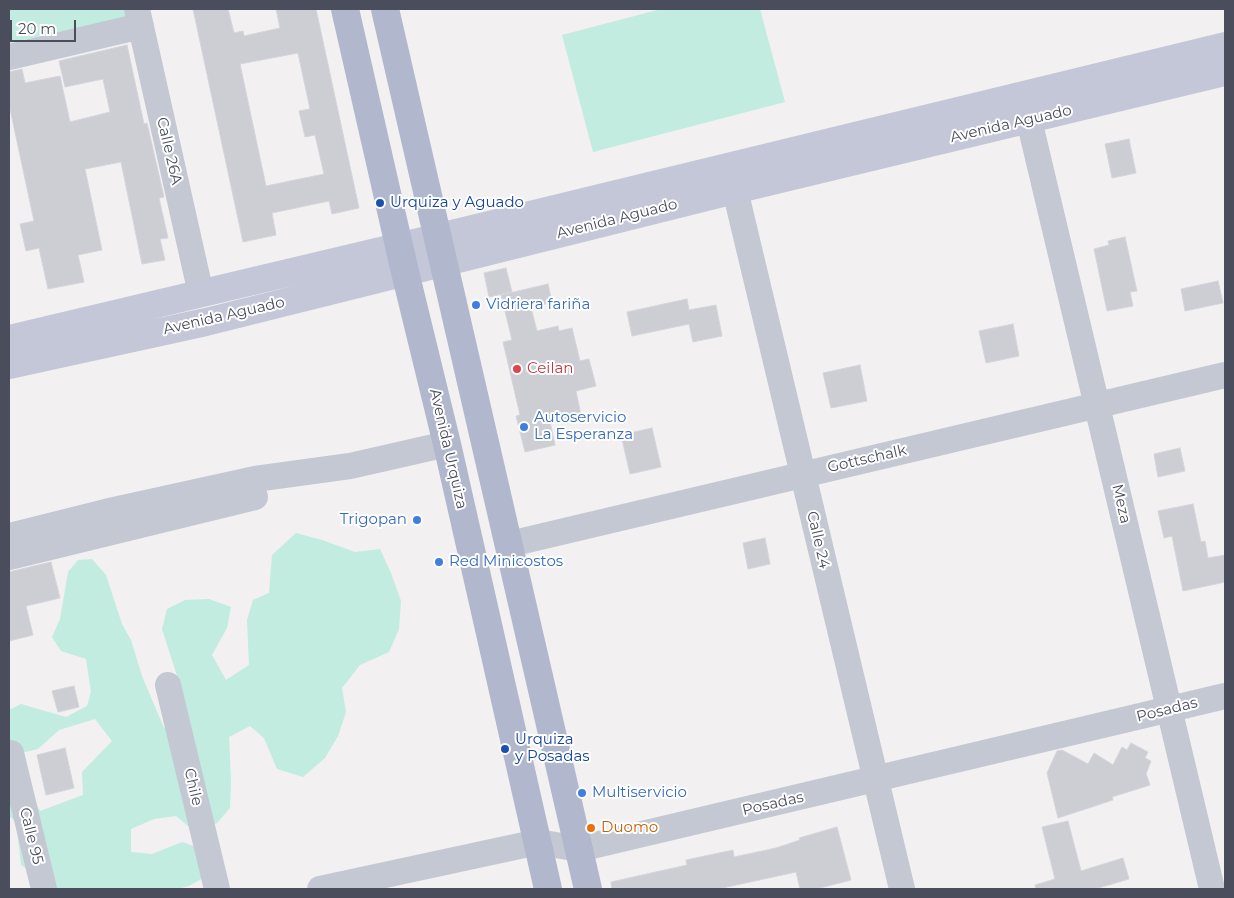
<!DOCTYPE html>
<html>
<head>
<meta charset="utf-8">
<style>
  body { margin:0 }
  #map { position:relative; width:1234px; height:898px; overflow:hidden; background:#f2f0f0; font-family:Montserrat,sans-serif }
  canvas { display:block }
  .frame { position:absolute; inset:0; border:10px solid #494d5c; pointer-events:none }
  .scale { position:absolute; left:10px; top:20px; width:66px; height:22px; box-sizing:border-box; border:2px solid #494d5c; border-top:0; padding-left:6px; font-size:15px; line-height:18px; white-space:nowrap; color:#494d5c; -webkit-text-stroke:4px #fff; paint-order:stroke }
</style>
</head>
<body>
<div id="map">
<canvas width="1234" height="898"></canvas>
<div class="frame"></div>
<div class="scale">20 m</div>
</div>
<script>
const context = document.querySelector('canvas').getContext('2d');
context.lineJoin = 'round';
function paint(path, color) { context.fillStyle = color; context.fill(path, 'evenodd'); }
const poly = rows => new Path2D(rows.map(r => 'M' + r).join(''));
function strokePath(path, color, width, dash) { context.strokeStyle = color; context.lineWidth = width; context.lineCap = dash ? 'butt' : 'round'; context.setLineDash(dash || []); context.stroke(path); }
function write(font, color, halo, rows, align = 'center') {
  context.font = font + ' Montserrat,sans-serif'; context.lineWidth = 4; context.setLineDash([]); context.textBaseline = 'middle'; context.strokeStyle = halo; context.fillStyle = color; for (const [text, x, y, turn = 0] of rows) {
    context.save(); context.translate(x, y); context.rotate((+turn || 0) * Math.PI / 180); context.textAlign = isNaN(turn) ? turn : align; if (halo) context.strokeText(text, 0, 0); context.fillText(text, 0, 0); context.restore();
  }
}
const green = poly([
  [9,9,124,9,126,17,9,43],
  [661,9,760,9,785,102,593,152,562,35],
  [296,533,322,540,355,552,380,549,391,573,401,601,399,629,389,652,360,665,342,688,346,712,338,736,325,758,303,777,277,769,264,738,250,726,229,737,231,781,230,808,217,823,195,832,176,816,154,819,131,829,131,852,152,854,182,842,208,851,212,873,189,886,177,889,56,889,21,865,16,822,9,816,9,764,17,767,40,811,83,795,82,772,112,741,95,719,59,730,38,749,21,753,9,738,9,710,21,704,66,717,87,706,91,692,86,659,61,651,52,637,60,619,68,572,78,560,92,559,106,575,122,624,131,640,142,676,164,728,181,707,179,682,162,629,167,609,185,600,209,599,231,607,227,628,212,655,226,680,249,665,247,620,253,600,269,593,272,555]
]);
const building = poly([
  [193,9,228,9,234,33,243,31,244,36,280,28,276,9,316,9,359,208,332,214,329,201,272,213,276,235,243,242,193,9],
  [298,53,310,109,299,111,305,137,315,135,324,174,266,186,240,64,298,53],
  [127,45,144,124,147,123,164,197,159,198,168,238,160,239,165,260,142,264,121,162,85,169,102,250,78,255,84,282,48,289,39,248,26,251,20,224,34,221,9,104,9,72,22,69,25,83,60,76,70,122,110,112,103,79,65,87,59,61,127,45],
  [1129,139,1136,173,1112,178,1105,144,1129,139],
  [1125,237,1137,291,1130,292,1133,306,1107,311,1094,249,1109,245,1108,241,1125,237],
  [506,268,512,292,489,297,484,273,506,268],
  [1218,281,1223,303,1185,311,1181,289,1218,281],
  [548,284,552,302,531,308,537,331,558,326,559,331,572,328,580,361,589,359,596,386,576,391,581,415,550,422,555,445,525,452,516,416,520,415,503,342,512,340,501,295,548,284],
  [687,299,689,310,716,305,722,336,693,342,689,324,632,336,627,312,687,299],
  [1013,324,1019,356,986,363,979,331,1013,324],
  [860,365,867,401,831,408,823,373,860,365],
  [652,428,661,467,630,474,621,435,652,428],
  [1180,448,1185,471,1158,477,1154,454,1180,448],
  [1193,504,1201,542,1205,541,1208,558,1225,555,1225,582,1183,591,1172,536,1164,538,1158,511,1193,504],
  [765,538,770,564,748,569,743,543,765,538],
  [51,562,60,598,26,606,33,635,9,641,9,572,51,562],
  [74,686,79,707,58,712,52,691,74,686],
  [1131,743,1148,752,1145,758,1151,761,1146,774,1150,785,1112,797,1113,800,1058,818,1047,773,1057,751,1062,750,1088,764,1094,753,1113,765,1122,747,1127,750,1131,743],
  [65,748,74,788,46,795,37,755,65,748],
  [1068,821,1081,871,1123,858,1129,879,1095,889,1036,889,1035,885,1055,879,1042,827,1068,821],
  [837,827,851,880,816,889,800,889,796,872,718,889,612,889,611,882,687,865,686,860,733,850,734,857,776,848,800,840,799,838,837,827]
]);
const street = poly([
  [137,9,201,294],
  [9,57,141,26],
  [1029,120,1212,889],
  [735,190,902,889],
  [9,536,105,512,255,479,350,466,447,444],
  [510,544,1225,375],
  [9,557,255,497],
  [168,685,217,889],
  [11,753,44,889],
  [320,889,538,842,579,849,1225,696]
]);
const secondary = poly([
  [9,339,439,237,1225,46],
  [9,365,206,322,735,190,1225,72]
]);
const primary = poly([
  [345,9,405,272,447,444,548,889],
  [385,9,588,889]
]);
const markers = [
  [380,203,5,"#1a4fb4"],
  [476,305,5,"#3f7fe0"],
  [517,369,5,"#e0444e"],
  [524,427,5,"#3f7fe0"],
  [417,520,5,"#3f7fe0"],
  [439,562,5,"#3f7fe0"],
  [505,749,5,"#1a4fb4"],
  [582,793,5,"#3f7fe0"],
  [591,828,5,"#e8710a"]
];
const streetNames = [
  ["Avenida Aguado",1011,124,-13],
  ["Calle 26A",169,151,77],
  ["Avenida Aguado",617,219,-14],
  ["Avenida Aguado",224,316,-13],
  ["Avenida Urquiza",448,449,77],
  ["Gottschalk",867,459,-13],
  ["Meza",1121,504,77],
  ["Calle 24",818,540,77],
  ["Posadas",1167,710,-14],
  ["Chile",193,787,77],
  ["Posadas",773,804,-13],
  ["Calle 95",31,836,76]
];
const transitNames = [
  ["Urquiza y Aguado",390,203],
  ["Urquiza",515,740],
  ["y Posadas",515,757]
];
const shopNames = [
  ["Vidriera fariña",486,305],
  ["Autoservicio",534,418],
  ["La Esperanza",534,435],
  ["Trigopan",407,520,"right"],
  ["Red Minicostos",449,562],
  ["Multiservicio",592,793]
];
const healthNames = [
  ["Ceilan",527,369]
];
const foodNames = [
  ["Duomo",601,828]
];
paint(green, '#c1ecdf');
paint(building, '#cdced4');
strokePath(building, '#d4d4db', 1);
strokePath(street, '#c4c8d3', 26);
strokePath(secondary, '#c4c7d7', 28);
strokePath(primary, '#b1b7cc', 28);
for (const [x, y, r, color] of markers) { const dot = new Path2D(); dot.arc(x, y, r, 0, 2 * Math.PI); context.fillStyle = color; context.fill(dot); strokePath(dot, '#fff', 2); }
write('15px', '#494d5c', '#fff', streetNames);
write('15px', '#164399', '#fff', transitNames, 'left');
write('15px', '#366cbe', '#fff', shopNames, 'left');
write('15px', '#be3a42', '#fff', healthNames, 'left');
write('15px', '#c56008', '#fff', foodNames, 'left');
</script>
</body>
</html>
